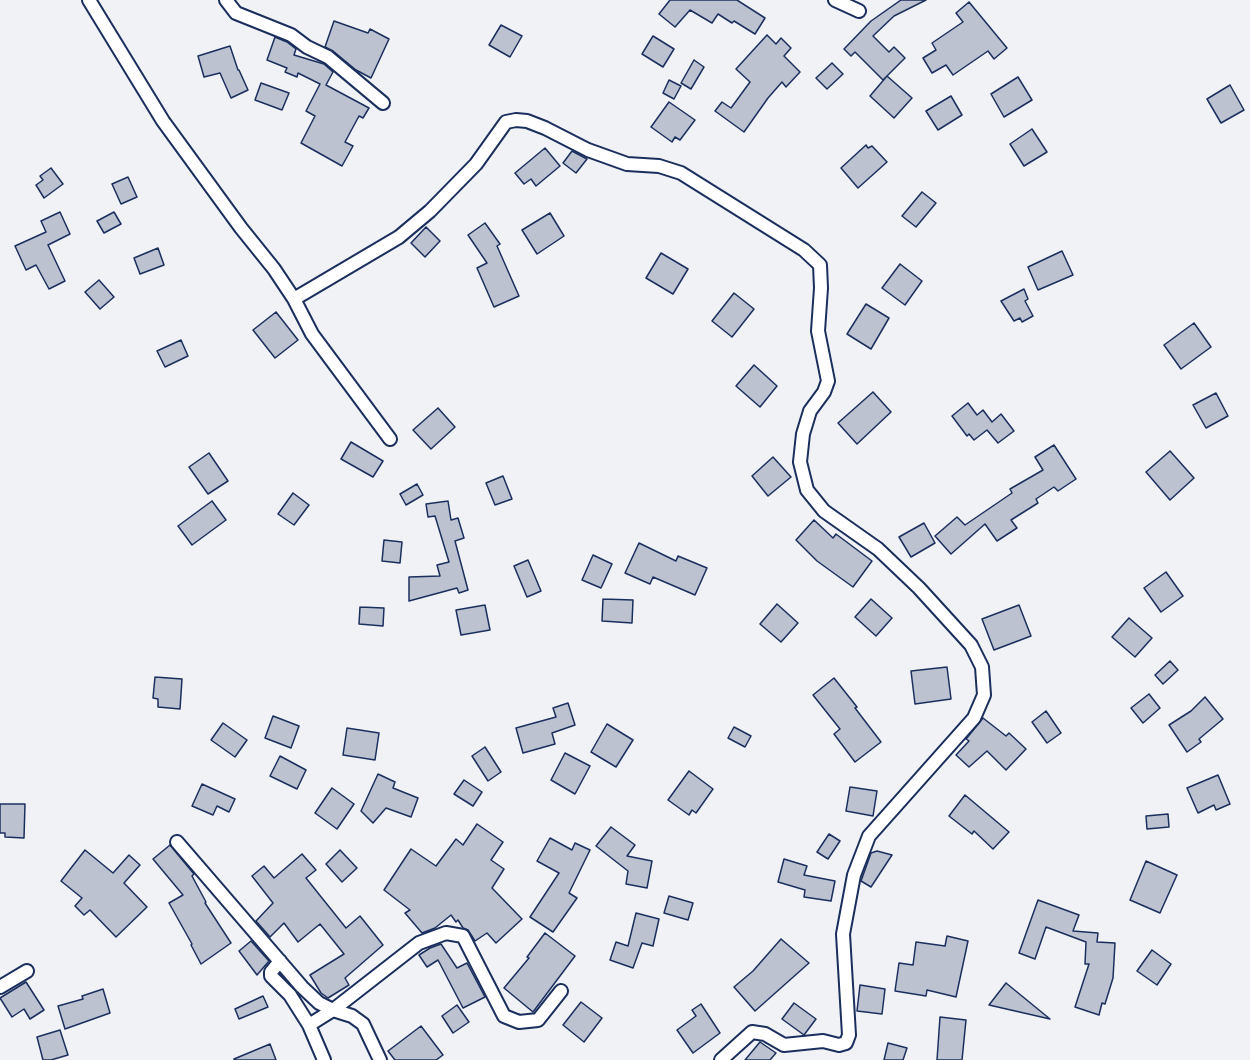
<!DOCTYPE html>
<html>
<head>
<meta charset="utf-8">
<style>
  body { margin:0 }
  canvas { display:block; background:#f1f2f5 }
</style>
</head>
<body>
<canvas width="1250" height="1060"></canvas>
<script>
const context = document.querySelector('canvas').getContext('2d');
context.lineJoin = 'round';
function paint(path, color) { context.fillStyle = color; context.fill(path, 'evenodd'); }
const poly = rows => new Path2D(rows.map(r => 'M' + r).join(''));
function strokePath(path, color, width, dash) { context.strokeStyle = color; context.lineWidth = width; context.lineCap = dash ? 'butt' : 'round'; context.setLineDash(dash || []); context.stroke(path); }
const building = poly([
  [670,0,737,0,765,18,755,34,734,21,732,23,718,14,712,23,690,10,675,27,659,14,670,0],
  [901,0,926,0,894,16,873,36,889,52,894,47,905,58,883,80,855,52,851,56,844,49,871,21,901,0],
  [969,2,1007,48,994,59,988,51,953,75,946,65,932,73,923,58,936,50,932,43,963,22,956,13,969,2],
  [334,21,368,33,370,29,389,39,371,78,356,70,333,51,325,47,334,21],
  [501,25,522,36,510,57,489,45,501,25],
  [767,35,776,44,781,38,791,48,784,56,800,72,786,87,782,82,768,98,744,132,715,111,722,102,731,108,750,82,736,69,767,35],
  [653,36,674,49,663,67,642,54,653,36],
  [275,37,287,42,296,49,294,55,324,64,333,72,326,85,369,108,363,118,359,116,345,142,353,146,342,166,301,143,315,116,306,111,320,84,298,73,297,77,285,72,287,68,267,60,275,37],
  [230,46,238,70,239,70,248,90,231,98,220,73,204,77,198,56,230,46],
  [694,60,704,67,691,89,681,83,694,60],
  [832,63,843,74,827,89,816,78,832,63],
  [887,76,912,98,894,118,870,96,887,76],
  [1018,77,1032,100,1004,117,991,94,1018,77],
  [669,80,681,86,674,99,663,93,669,80],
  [261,83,289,93,282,110,255,100,261,83],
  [1230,85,1244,110,1221,123,1207,99,1230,85],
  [951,96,962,115,938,130,926,111,951,96],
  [669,102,695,120,680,140,675,137,672,142,651,127,669,102],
  [1032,129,1047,152,1024,166,1010,144,1032,129],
  [866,145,868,148,872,146,887,162,858,188,841,168,866,145],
  [545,148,560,166,536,186,531,179,524,184,515,173,545,148],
  [572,151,587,159,576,173,563,163,572,151],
  [51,168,63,184,44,198,36,185,43,180,40,176,51,168],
  [128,177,137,197,121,204,112,184,128,177],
  [922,192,936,203,916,227,902,216,922,192],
  [60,212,70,234,48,245,65,281,49,289,36,265,26,270,15,246,46,232,41,221,60,212],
  [114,212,121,224,104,233,97,221,114,212],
  [550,213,564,236,537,254,522,230,550,213],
  [485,223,500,244,497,246,519,296,494,307,477,268,487,263,468,235,485,223],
  [426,227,440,241,425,257,411,243,426,227],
  [158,248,164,265,140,274,134,258,158,248],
  [1062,251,1073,275,1038,290,1028,267,1062,251],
  [661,253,688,269,673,294,646,278,661,253],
  [900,264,922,281,905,305,882,288,900,264],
  [99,280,114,297,100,309,85,292,99,280],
  [1024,289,1028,299,1025,301,1033,316,1022,322,1020,318,1014,321,1001,301,1024,289],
  [734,293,754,309,732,337,712,321,734,293],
  [866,304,889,318,871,349,847,334,866,304],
  [276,312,298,340,275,358,253,330,276,312],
  [1194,323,1211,347,1181,369,1164,345,1194,323],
  [181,340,188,356,165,367,157,351,181,340],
  [754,365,777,386,760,407,736,386,754,365],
  [873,392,891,412,857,444,838,423,873,392],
  [1216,393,1228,416,1206,428,1193,405,1216,393],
  [968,403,977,415,983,410,992,422,1001,414,1014,431,998,443,987,430,974,440,969,434,967,436,952,416,968,403],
  [438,408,455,427,431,449,413,430,438,408],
  [351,442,383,461,373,477,341,459,351,442],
  [1054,445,1076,479,1058,491,1054,487,1036,499,1038,503,1011,520,1017,528,997,541,985,524,951,554,935,536,957,517,965,525,1012,493,1010,489,1043,470,1035,457,1054,445],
  [1170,451,1194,478,1170,500,1146,472,1170,451],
  [209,453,228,481,208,494,189,467,209,453],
  [773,457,791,477,768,496,752,476,773,457],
  [503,476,512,499,495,505,486,483,503,476],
  [417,484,423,495,406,505,400,494,417,484],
  [293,493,309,505,294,525,278,514,293,493],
  [212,501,226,520,192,545,178,526,212,501],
  [448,501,451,520,458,518,464,538,455,541,468,590,459,593,457,588,409,601,409,577,440,576,437,565,449,562,435,516,428,517,426,504,448,501],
  [814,520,833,538,836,534,872,561,853,587,817,561,796,540,814,520],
  [924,523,935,543,911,557,899,537,924,523],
  [384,540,402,542,400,563,382,561,384,540],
  [639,543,676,561,678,556,707,568,695,595,653,577,650,584,625,573,639,543],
  [593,555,612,564,601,588,582,580,593,555],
  [528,560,541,591,527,597,514,566,528,560],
  [1166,572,1183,596,1161,612,1144,588,1166,572],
  [603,599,633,600,632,623,602,621,603,599],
  [871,599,892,618,876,636,855,617,871,599],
  [777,604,798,623,781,642,760,624,777,604],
  [485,605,490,630,461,635,456,610,485,605],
  [1019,605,1031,636,994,650,982,619,1019,605],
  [360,607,384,608,383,626,359,624,360,607],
  [1129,618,1152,638,1135,657,1112,637,1129,618],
  [1170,661,1178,670,1163,684,1155,675,1170,661],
  [947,667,951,699,915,704,911,671,947,667],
  [155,677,182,679,180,709,158,707,158,699,153,698,155,677],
  [834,678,857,707,855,708,881,742,855,762,834,734,840,729,813,695,834,678],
  [1149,694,1160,708,1143,723,1131,708,1149,694],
  [1205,697,1223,719,1199,739,1201,742,1187,752,1169,725,1191,711,1205,697],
  [568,703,575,725,552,733,555,744,523,753,516,728,556,717,553,708,568,703],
  [1046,711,1061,733,1047,743,1032,722,1046,711],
  [273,716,299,726,291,748,265,738,273,716],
  [983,718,1006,736,1009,733,1026,749,1006,770,987,751,969,767,956,755,969,741,966,739,983,718],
  [223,723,247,740,235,757,211,740,223,723],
  [607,724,633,740,616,767,591,752,607,724],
  [734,727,751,736,745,747,728,738,734,727],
  [347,728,379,733,375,760,343,755,347,728],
  [485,747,501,772,488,781,472,756,485,747],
  [565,753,590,766,575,794,551,780,565,753],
  [280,756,306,770,297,789,270,776,280,756],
  [689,771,713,789,696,813,692,810,689,815,668,800,689,771],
  [378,774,395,782,393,788,418,798,411,817,386,808,373,823,361,811,378,774],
  [1218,775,1230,804,1216,810,1214,805,1198,813,1187,788,1218,775],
  [464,780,482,792,473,806,454,794,464,780],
  [202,784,235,799,229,812,217,806,213,815,192,806,202,784],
  [850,787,877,791,873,816,846,811,850,787],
  [332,788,354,804,337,829,315,813,332,788],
  [965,795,1009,832,993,849,974,831,972,834,949,816,965,795],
  [0,804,25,804,24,838,5,837,5,833,0,833,0,804],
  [1168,814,1169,827,1147,829,1146,816,1168,814],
  [477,824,503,842,491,860,504,869,492,888,522,919,496,943,487,933,475,941,468,930,463,928,458,920,456,922,451,915,435,928,422,933,405,913,410,910,384,890,411,849,436,866,456,839,463,845,477,824],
  [611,827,635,845,627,856,652,861,647,888,626,884,628,871,596,846,611,827],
  [829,834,840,841,828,859,817,852,829,834],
  [550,838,572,850,575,843,590,850,569,893,577,898,553,932,530,917,559,873,537,861,550,838],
  [170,845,194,874,192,876,206,902,205,903,231,943,201,964,191,945,192,944,169,903,183,895,153,859,170,845],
  [85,850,113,873,129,855,140,865,124,883,147,907,116,937,90,910,84,915,75,906,82,898,61,881,85,850],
  [340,850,357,868,342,882,326,864,340,850],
  [877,851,892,855,871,887,861,881,871,853,877,851],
  [302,854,316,870,306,878,346,928,360,916,383,945,345,978,349,985,328,998,321,993,310,975,344,954,320,924,298,942,284,923,270,937,256,921,273,903,252,876,264,866,274,878,302,854],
  [784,859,807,866,804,875,835,881,831,901,804,897,805,890,778,882,784,859],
  [1146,861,1177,875,1160,913,1130,900,1146,861],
  [669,896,693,903,688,920,664,913,669,896],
  [1038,900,1079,915,1073,931,1098,933,1097,942,1115,943,1113,978,1105,1004,1102,1003,1099,1015,1075,1007,1089,964,1085,964,1086,942,1046,927,1035,959,1019,953,1038,900],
  [636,913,659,919,653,946,642,943,633,968,610,960,616,942,628,946,636,913],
  [545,933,575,956,533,1012,504,988,529,958,527,957,545,933],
  [947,936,968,941,956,997,927,990,926,996,895,991,899,963,913,965,916,942,945,946,947,936],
  [781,939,809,963,755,1011,734,987,753,971,781,939],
  [251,941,269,961,257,975,239,951,251,941],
  [441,944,457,968,467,963,485,997,463,1008,438,960,427,967,419,955,430,948,441,944],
  [1152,950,1171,964,1157,985,1137,971,1152,950],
  [26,982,44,1010,30,1019,24,1009,12,1017,0,998,26,982],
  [1006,983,1050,1019,989,1005,1006,983],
  [860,985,885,989,882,1014,857,1011,860,985],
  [103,989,110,1013,65,1029,58,1006,83,999,82,996,103,989],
  [263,996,268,1007,239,1019,235,1009,263,996],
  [581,1002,602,1018,584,1042,563,1025,581,1002],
  [794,1003,816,1019,804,1035,782,1019,794,1003],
  [701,1004,720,1033,693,1053,677,1030,696,1016,692,1010,701,1004],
  [457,1005,469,1022,453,1033,442,1016,457,1005],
  [940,1017,966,1020,962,1060,937,1060,940,1017],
  [421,1026,443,1055,436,1060,395,1060,388,1051,421,1026],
  [60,1030,68,1055,51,1060,43,1060,37,1037,60,1030],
  [760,1042,776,1053,770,1060,745,1060,760,1042],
  [888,1043,907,1048,903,1060,884,1060,888,1043],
  [270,1044,276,1060,234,1060,234,1059,270,1044]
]);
const minor = poly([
  [89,0,163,121,241,228,274,269,294,299,312,334,390,439],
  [226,0,236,13,291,35,307,47,328,57,383,103],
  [835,0,859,11],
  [294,299,399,237,430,211,476,164,506,122,516,120,527,121,545,128,588,150,627,164,659,166,681,173,804,250,820,265,821,288,818,331,828,381,824,392,810,411,803,434,800,462,807,490,824,511,878,549,919,588,971,645,982,667,984,695,974,718,869,836,854,875,843,934,849,1035,846,1043,839,1045,823,1041,784,1045,765,1034,752,1032,721,1060],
  [177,842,302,987,319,1003,333,1010,352,1016,363,1024,380,1060],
  [280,961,271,972,271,976,290,995,309,1025,324,1060],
  [0,987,27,971],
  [309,1025,333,1010,419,943,446,933,463,936,504,1016,519,1022,538,1020,561,991]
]);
paint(building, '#bcc2d0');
strokePath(building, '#1b2f5e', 1.5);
strokePath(minor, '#1b2f5e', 16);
strokePath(minor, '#fff', 12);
</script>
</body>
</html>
